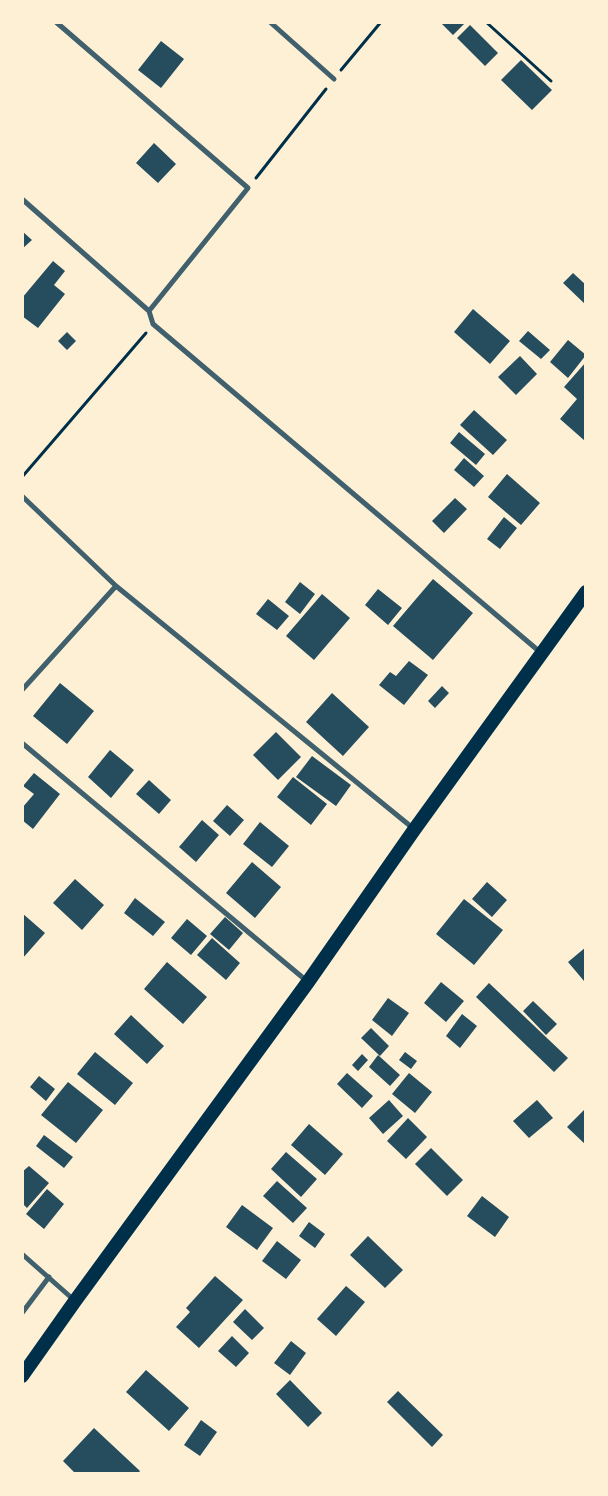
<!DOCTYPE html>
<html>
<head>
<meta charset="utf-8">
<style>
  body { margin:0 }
  #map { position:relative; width:608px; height:1496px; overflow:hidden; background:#fdf0d5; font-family:Arial,sans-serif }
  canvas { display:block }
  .frame { position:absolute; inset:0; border:24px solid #fdf0d5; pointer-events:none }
</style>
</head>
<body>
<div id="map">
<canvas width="608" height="1496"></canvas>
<div class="frame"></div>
</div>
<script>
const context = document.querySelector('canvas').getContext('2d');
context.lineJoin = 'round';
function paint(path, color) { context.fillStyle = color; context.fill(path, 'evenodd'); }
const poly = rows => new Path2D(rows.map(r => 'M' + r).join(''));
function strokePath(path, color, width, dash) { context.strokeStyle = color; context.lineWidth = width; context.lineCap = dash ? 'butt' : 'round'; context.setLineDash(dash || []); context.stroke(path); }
const building = poly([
  [440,22,466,22,453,35],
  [470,25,498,53,485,66,457,38],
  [161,41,184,59,161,88,138,70],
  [521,60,552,90,532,110,501,80],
  [154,143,176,164,158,183,136,163],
  [22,231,32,240,22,249],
  [53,261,65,271,54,285,65,294,38,328,22,316,22,298],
  [573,273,586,285,586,305,563,283],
  [473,309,510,341,490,364,454,332],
  [528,331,550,350,541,359,519,341],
  [67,332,76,341,67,350,58,341],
  [568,340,586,355,568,378,550,362],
  [520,356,537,374,516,395,498,377],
  [586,362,586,440,585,441,560,419,577,399,564,387],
  [474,410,507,440,493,455,460,425],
  [459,432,485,454,476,465,450,443],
  [464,458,484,476,474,487,454,470],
  [507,474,540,503,521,525,488,497],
  [455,498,467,509,444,533,432,521],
  [504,517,517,528,500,549,487,539],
  [433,579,473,613,433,660,393,626],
  [300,582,315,594,300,614,285,602],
  [378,589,402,608,388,625,365,605],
  [322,594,350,618,314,660,286,636],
  [268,599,289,616,277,630,256,614],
  [409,661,428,675,404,705,379,685,390,672,396,676],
  [60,683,94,711,67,744,33,716],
  [442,686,449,693,435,708,428,701],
  [332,693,369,727,343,756,306,722],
  [276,732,301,757,278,780,253,755],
  [110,750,134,770,111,798,88,777],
  [312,756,351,785,336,806,296,777],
  [34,773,60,794,33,829,22,820,22,808,34,794,23,786],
  [293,777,327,804,311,825,277,797],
  [149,780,171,800,159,814,136,794],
  [227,805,244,820,230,836,213,821],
  [202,820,219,835,196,862,179,847],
  [260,822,289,846,272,867,243,844],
  [252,862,281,887,255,918,226,893],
  [75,879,104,905,82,930,53,903],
  [487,882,507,900,492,917,472,899],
  [135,898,165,922,153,936,124,913],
  [464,899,503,930,474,965,436,934],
  [22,913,45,933,22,959],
  [225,917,243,933,229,950,210,934],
  [187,919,207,936,191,955,171,938],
  [212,938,240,963,226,980,197,955],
  [586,947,586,980,584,981,568,962],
  [167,962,207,997,183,1024,144,989],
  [441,982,464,1001,446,1022,424,1003],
  [489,983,568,1058,554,1072,476,997],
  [388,998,409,1013,392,1036,372,1020],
  [533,1001,557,1024,546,1035,523,1011],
  [462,1014,477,1026,460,1048,446,1036],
  [131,1015,164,1046,147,1064,114,1034],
  [371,1028,389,1046,380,1056,361,1038],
  [95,1052,133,1083,115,1105,77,1074],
  [405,1052,417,1061,411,1069,399,1060],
  [362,1054,368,1060,358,1071,352,1065],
  [378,1055,400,1075,390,1086,369,1067],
  [347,1073,373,1096,362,1108,337,1084],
  [409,1073,432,1092,415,1113,392,1094],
  [39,1076,55,1089,46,1101,30,1087],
  [68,1082,103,1110,76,1143,41,1115],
  [389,1100,403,1116,383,1134,369,1118],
  [537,1100,553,1118,529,1138,513,1121],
  [586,1108,586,1145,567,1127],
  [408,1118,427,1137,406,1159,387,1141],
  [309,1124,343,1154,325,1175,291,1145],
  [44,1135,73,1157,64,1168,36,1146],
  [431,1148,463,1180,447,1196,415,1164],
  [286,1152,317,1179,301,1197,271,1169],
  [29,1166,49,1183,27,1208,22,1203,22,1172],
  [277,1181,307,1208,293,1223,263,1196],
  [47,1189,64,1204,44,1229,26,1214],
  [482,1196,509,1217,495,1237,467,1216],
  [242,1205,273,1228,257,1250,226,1227],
  [309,1222,325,1234,315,1248,299,1236],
  [368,1236,403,1270,385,1288,350,1255],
  [277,1241,301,1260,286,1279,262,1261],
  [215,1276,243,1300,199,1348,176,1327,190,1312,186,1308],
  [346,1286,365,1302,336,1336,317,1319],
  [245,1309,264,1328,252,1340,233,1322],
  [232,1336,249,1353,236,1367,218,1351],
  [291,1341,306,1353,290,1375,274,1363],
  [146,1370,189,1408,169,1431,126,1392],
  [290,1380,322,1413,308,1427,276,1394],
  [398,1391,443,1435,432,1447,387,1402],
  [201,1420,217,1432,200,1456,184,1445],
  [94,1428,140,1471,138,1474,76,1474,63,1461]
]);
const path = poly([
  [486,22,551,81],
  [341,70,381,22],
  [256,178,326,89],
  [22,477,146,333]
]);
const minor = poly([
  [56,22,248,188,149,311],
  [270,22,334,79],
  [22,199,149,311,153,324,540,652],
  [22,496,116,586,22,690],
  [116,586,414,829],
  [22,743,308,982],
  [22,1254,74,1300],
  [22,1313,49,1277]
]);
const trunk = poly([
  [22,1376,75,1301,308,982,414,830,586,592]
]);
paint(building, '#264d5e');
strokePath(path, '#003049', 3);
strokePath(minor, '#3f606c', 5);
strokePath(trunk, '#003049', 14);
</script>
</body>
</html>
